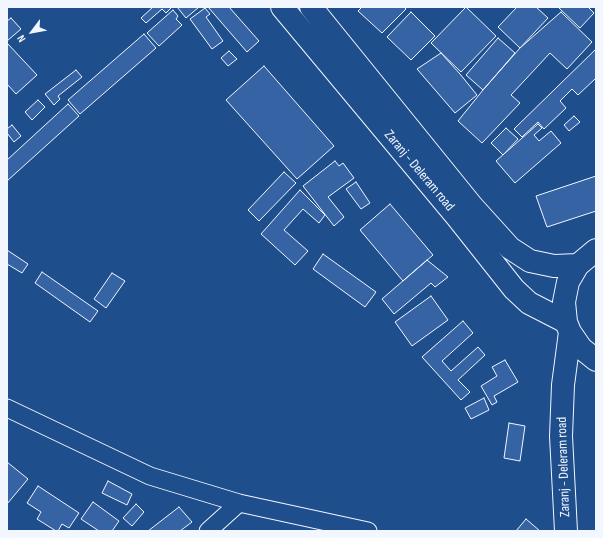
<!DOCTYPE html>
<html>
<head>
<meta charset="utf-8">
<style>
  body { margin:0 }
  #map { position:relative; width:603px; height:538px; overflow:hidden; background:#1f4e8c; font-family:"Sofia Sans Condensed",sans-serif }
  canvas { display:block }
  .frame { position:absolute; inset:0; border:8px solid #f2f6ff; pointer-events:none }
  .north { position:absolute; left:12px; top:12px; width:40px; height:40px; -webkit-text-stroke:3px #1f4e8c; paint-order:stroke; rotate:238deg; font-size:11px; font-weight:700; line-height:16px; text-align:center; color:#f2f6ff }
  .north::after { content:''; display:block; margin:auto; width:14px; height:18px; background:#f2f6ff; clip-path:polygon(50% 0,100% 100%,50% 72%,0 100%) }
</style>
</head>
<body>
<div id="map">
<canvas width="603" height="538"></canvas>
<div class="frame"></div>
<div class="north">N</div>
</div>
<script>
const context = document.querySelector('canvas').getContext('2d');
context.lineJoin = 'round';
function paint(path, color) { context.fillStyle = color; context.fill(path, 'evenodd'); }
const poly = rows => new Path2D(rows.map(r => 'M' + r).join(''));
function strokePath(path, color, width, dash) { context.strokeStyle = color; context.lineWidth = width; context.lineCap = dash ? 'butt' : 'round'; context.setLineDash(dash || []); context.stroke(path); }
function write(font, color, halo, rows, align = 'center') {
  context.font = font + ' "Sofia Sans Condensed",sans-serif'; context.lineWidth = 3; context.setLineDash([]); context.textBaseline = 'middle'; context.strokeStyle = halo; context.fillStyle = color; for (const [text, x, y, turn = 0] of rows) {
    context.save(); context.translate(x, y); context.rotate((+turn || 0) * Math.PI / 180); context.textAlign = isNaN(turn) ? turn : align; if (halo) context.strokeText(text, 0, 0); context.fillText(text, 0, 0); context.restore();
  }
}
const building = poly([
  [153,7,170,7,171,8,166,13,162,9,146,23,141,18,153,7],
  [177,7,199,7,186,18,177,7],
  [208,7,229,7,259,41,247,52,208,7],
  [362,7,404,7,406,9,382,33,358,11,362,7],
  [466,7,496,36,461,72,431,43,466,7],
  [517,7,536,7,548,18,520,48,498,27,517,7],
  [558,7,588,7,594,13,580,28,558,7],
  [205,8,210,14,206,17,223,41,212,49,190,19,205,8],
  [173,10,178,16,176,19,182,25,159,46,147,33,173,10],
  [411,12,435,36,411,60,387,37,411,12],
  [561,12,592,42,567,69,550,53,511,95,520,103,482,143,458,121,483,90,520,48,561,12],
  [11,18,21,29,7,41,7,21,11,18],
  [144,34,156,48,80,114,68,100,144,34],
  [498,38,515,53,483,90,466,75,498,38],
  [7,43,37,75,16,94,7,84,7,43],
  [596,49,596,78,578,95,572,89,560,101,566,108,544,129,538,122,522,137,514,129,596,49],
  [229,51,237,59,228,66,221,58,229,51],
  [441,53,460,74,477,95,455,113,417,69,441,53],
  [264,66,334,146,297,179,226,100,264,66],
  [76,70,82,77,58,96,60,99,54,105,45,94,76,70],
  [38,100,45,107,32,120,25,112,38,100],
  [68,104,79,116,7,181,7,160,68,104],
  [574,116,580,122,569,131,564,125,574,116],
  [538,124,542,128,534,135,539,141,551,131,561,143,515,183,496,161,538,124],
  [12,125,21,136,14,142,7,133,7,129,12,125],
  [506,128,518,139,503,155,491,143,506,128],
  [335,161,339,166,343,163,354,178,328,197,344,217,334,226,303,186,335,161],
  [284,172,296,183,259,221,248,210,284,172],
  [596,176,596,211,547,227,536,196,596,176],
  [356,182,370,203,361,209,346,189,356,182],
  [300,190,325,215,319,223,303,209,284,230,308,251,295,265,261,234,300,190],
  [390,204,433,255,403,281,360,230,390,204],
  [7,250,28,264,22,273,7,264,7,250],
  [323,254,376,292,365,307,313,269,323,254],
  [427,260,448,277,435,287,431,283,394,314,382,299,427,260],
  [42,272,98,311,90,322,35,283,42,272],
  [112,273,125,281,106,308,94,299,112,273],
  [431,296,448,320,412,346,395,322,431,296],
  [463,321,473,333,442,361,451,371,478,347,485,355,458,380,470,392,461,400,422,357,463,321],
  [505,360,518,382,494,396,497,402,492,405,481,386,497,376,492,367,505,360],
  [484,398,489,410,471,419,465,408,484,398],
  [509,423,525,426,520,461,504,458,509,423],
  [7,462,28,479,7,504,7,462],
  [108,481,132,494,127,505,102,493,108,481],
  [38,486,79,513,69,528,62,524,58,531,56,531,37,519,41,512,27,503,38,486],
  [93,502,119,521,112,531,99,531,81,519,93,502],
  [136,504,144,512,132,526,123,518,136,504],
  [179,507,192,522,180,531,148,531,179,507],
  [526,519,540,531,516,531,526,519]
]);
const minor = poly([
  [7,408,150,476,239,503,368,531],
  [208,531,239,503]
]);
const trunk = poly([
  [282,7,457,217,514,289,529,303,566,322],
  [311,7,472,206,510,248,530,261,554,266,578,265],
  [596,250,578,265,568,282,564,302,566,322,570,332,581,348,596,360],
  [566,531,561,436,563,385,570,332]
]);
const streetNames = [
  ["Zaranj - Deleram road",419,171,50],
  ["Zaranj - Deleram road",564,467,-92]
];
paint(building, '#3563a3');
strokePath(building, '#f2f6ff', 1);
strokePath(minor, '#f2f6ff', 19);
strokePath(trunk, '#f2f6ff', 24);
strokePath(minor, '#1f4e8c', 17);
strokePath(trunk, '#1f4e8c', 22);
write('14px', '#f2f6ff', '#1f4e8c', streetNames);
</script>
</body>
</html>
